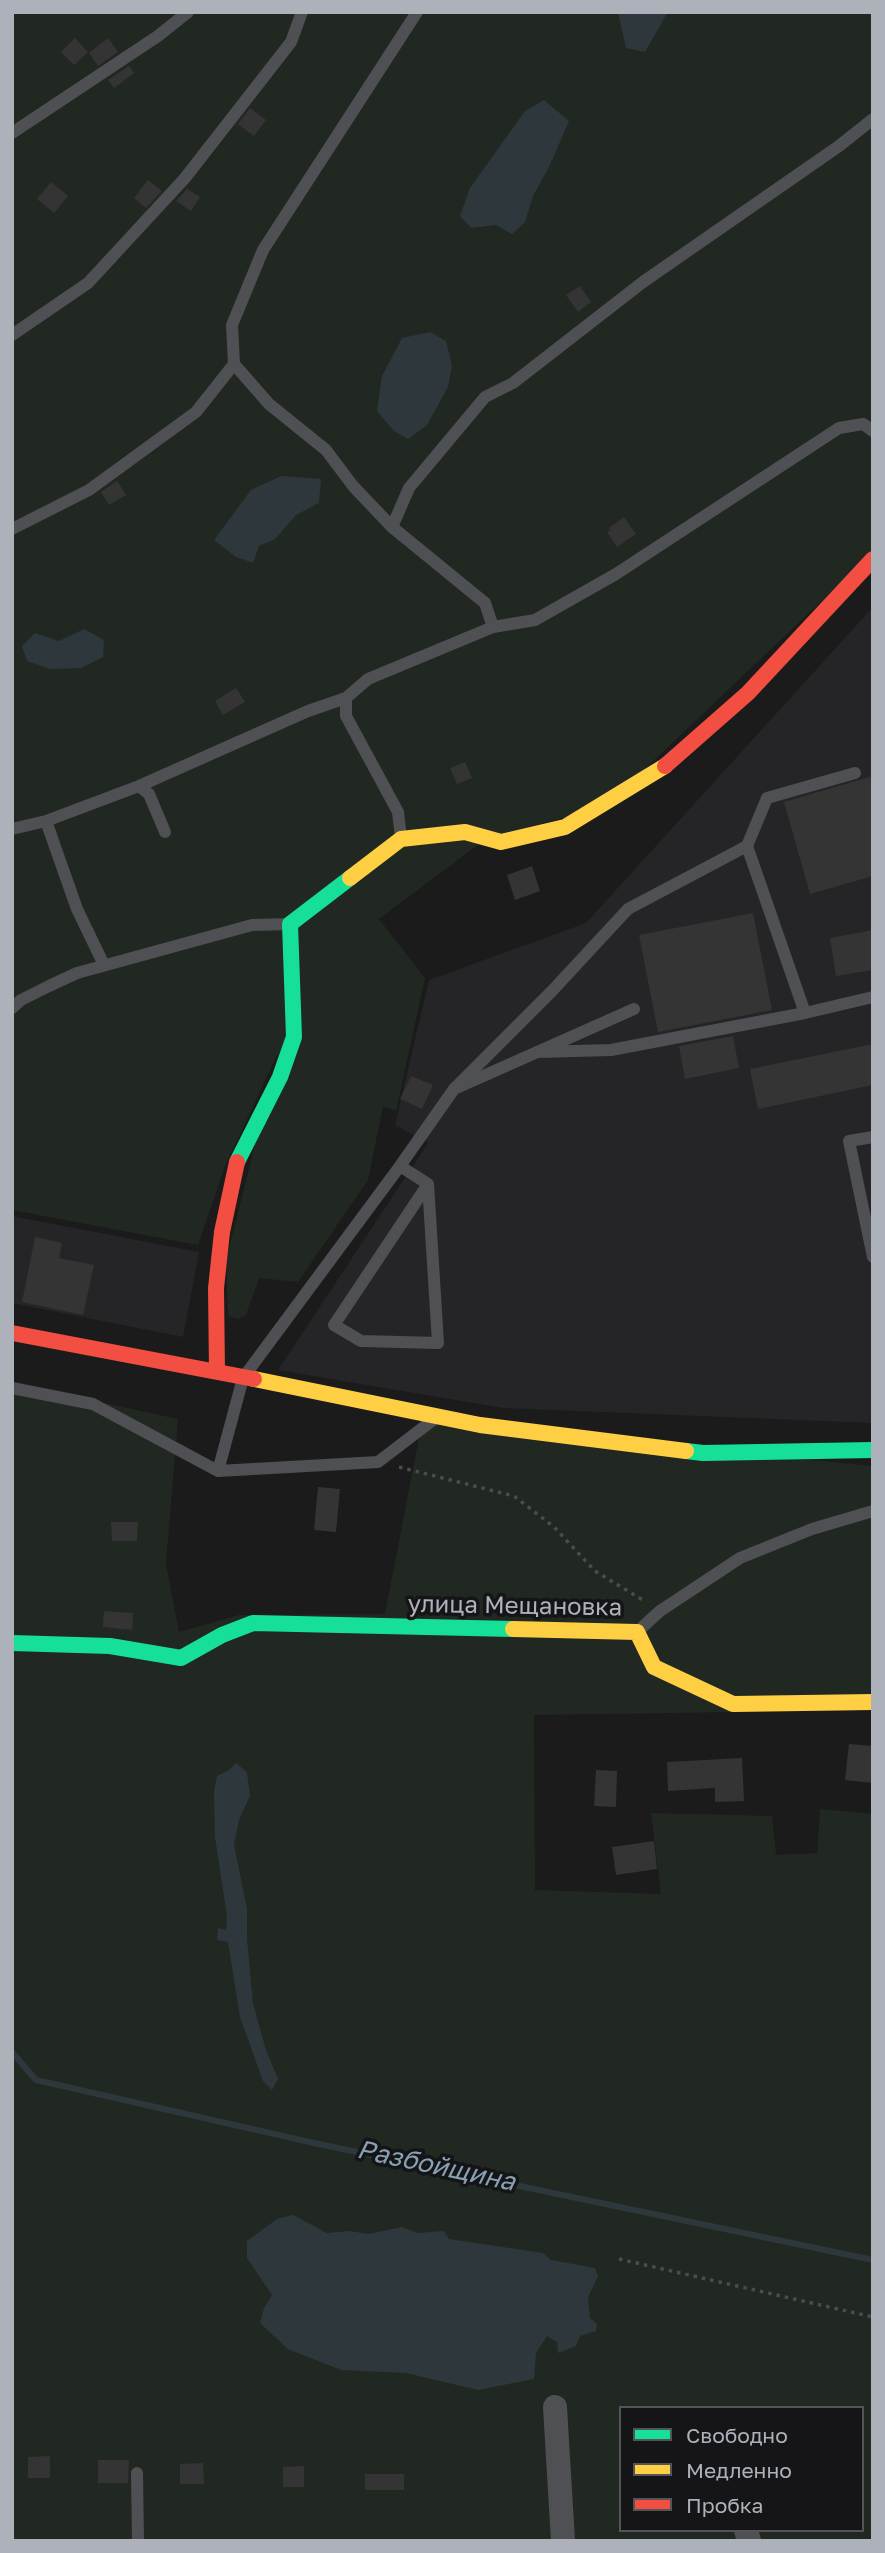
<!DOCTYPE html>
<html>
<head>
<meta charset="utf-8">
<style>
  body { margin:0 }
  #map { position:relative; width:885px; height:2553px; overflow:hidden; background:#1b1b1b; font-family:"Golos Text",sans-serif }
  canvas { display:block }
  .frame { position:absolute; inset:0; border:14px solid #adb2ba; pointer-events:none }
  .legend { position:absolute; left:619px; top:2406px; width:245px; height:126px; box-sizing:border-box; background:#151517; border:2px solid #525458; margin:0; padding:9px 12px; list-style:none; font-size:21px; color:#adb2ba }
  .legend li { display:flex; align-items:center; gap:14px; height:35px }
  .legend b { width:35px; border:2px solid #525458 }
</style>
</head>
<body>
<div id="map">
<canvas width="885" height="2553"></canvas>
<div class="frame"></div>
<ul class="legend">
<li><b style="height:9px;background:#16e098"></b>Свободно</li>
<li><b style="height:9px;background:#ffcf43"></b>Медленно</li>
<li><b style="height:9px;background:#f24e42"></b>Пробка</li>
</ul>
</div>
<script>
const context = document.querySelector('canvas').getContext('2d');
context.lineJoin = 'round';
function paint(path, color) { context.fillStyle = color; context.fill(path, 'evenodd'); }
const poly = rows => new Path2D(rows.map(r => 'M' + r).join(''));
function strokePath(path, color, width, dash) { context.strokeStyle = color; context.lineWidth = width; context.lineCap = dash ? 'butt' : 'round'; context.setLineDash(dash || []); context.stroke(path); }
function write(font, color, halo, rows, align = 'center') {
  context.font = font + ' "Golos Text",sans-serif'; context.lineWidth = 7; context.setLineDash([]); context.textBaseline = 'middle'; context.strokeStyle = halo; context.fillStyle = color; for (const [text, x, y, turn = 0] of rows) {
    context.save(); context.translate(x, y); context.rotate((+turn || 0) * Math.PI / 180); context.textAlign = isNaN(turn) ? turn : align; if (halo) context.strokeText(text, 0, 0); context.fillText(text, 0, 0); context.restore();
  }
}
const built = poly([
  [873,607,873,1423,503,1408,278,1370,428,1143,395,1125,429,980,586,923],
  [12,1216,199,1252,183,1337,12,1303]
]);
const green = poly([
  [12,12,873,12,873,552,606,806,486,839,379,919,425,978,396,1111,383,1106,368,1180,298,1282,259,1278,246,1315,238,1319,228,1316,226,1261,278,1053,225,1166,198,1245,12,1210],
  [12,1383,178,1419,166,1564,179,1632,239,1615,385,1614,422,1422,873,1466,873,1710,534,1715,535,1890,661,1894,651,1813,772,1816,776,1855,817,1853,820,1809,873,1814,873,2541,12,2541],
  [621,2408,862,2408,862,2530,621,2530]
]);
const water = poly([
  [618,12,668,12,645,52,626,48],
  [544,100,569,121,549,167,533,196,525,222,512,234,496,225,471,228,460,216,470,188,525,111],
  [430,332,446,341,452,366,448,387,427,425,408,439,394,431,377,411,382,376,402,338],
  [281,476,321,479,319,503,296,515,275,539,259,546,253,563,236,557,214,540,251,490],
  [84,629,104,640,103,657,81,668,50,669,27,661,22,646,35,633,59,641],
  [236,1763,247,1772,250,1796,239,1820,234,1845,247,1909,247,1938,253,2004,266,2050,278,2079,272,2090,263,2081,240,2017,228,1942,217,1940,218,1928,226,1930,227,1916,215,1837,214,1792,217,1776,229,1770],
  [293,2215,327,2233,349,2231,369,2234,402,2227,418,2233,444,2231,449,2239,543,2253,551,2260,595,2268,598,2276,588,2297,590,2318,597,2324,596,2331,580,2336,576,2346,558,2353,557,2342,547,2336,536,2353,534,2379,478,2390,406,2373,341,2370,288,2349,260,2323,264,2308,272,2295,247,2258,247,2241,277,2219]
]);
const stream = poly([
  [12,2052,36,2080,314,2143,873,2260]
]);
const building = poly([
  [75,38,88,52,74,65,61,52],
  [108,38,118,52,98,66,89,53],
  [129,66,134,73,114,88,108,80],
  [250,108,266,120,254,136,238,124],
  [148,180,162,191,146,208,134,198],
  [51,182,68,196,54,213,37,199],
  [187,189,200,197,191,211,176,201],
  [580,286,591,302,578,312,566,295],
  [117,481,126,495,109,505,101,492],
  [624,517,636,534,617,547,607,532,611,530,609,528],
  [236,688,245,702,223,715,215,701],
  [465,762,472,778,457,784,450,768],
  [873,776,873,876,810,894,784,802],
  [532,866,540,891,515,900,507,875],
  [753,913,772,1010,658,1032,639,935],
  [873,930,873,970,836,976,830,938],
  [733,1036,739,1068,685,1079,679,1046],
  [873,1044,873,1085,758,1109,750,1069],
  [411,1076,433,1085,422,1109,400,1099],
  [35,1237,62,1243,59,1258,94,1265,83,1315,22,1302],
  [318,1487,340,1489,336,1532,314,1530],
  [111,1522,138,1522,137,1541,112,1541],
  [104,1611,133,1613,132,1630,103,1627],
  [849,1744,873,1746,873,1783,845,1780],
  [742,1758,744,1801,715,1802,715,1788,668,1791,667,1762],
  [596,1770,617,1771,616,1807,594,1806],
  [654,1841,657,1869,616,1875,612,1847],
  [50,2456,50,2478,28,2478,28,2457],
  [98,2460,129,2460,128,2483,98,2483],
  [203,2463,204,2484,180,2484,180,2464],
  [304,2466,304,2487,283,2487,283,2467],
  [365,2474,404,2474,404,2490,365,2490]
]);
const path = poly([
  [399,1467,514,1496,554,1527,595,1571,646,1602],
  [619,2259,873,2317]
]);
const lane = poly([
  [417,12,263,250,232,325,234,364,269,404,326,450,353,486,392,527,485,603,493,627],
  [12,133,158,36,188,12],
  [12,335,88,283,185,178,291,42,302,12],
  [392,527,409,488,485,397,513,383,643,282,839,146,873,119],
  [12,529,89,490,196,412,234,364],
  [139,786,149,794,165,832],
  [46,821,77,909,104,965],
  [12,829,46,821,139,786,308,711,346,698],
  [401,838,398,812,346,716,346,698,368,679,493,627,535,620,616,574,839,428,863,424,873,431],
  [12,1008,21,1000,49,986,77,973,252,925,290,924],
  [805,1013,873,997],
  [538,1052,611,1050,805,1013,747,846],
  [454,1089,552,991,628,909,747,846,767,798,855,773],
  [873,1137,849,1141,873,1257],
  [400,1166,454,1089,634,1009],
  [12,1388,93,1404,218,1471,378,1462,433,1420],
  [218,1471,243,1378,400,1166,428,1184,438,1343,361,1341,334,1325,428,1184],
  [637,1632,660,1611,740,1558,812,1529,873,1511],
  [137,2473,138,2541]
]);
const street = poly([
  [555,2407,563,2541],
  [746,2530,749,2541]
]);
const fast = poly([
  [237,1162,280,1077,294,1037,290,924,350,878],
  [686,1451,703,1453,873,1450],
  [12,1643,110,1646,181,1658,222,1635,253,1623,513,1629]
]);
const slow = poly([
  [350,878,401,839,465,832,501,842,565,827,665,766],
  [254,1379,480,1425,686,1451],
  [513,1629,637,1632,654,1667,733,1704,873,1702]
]);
const jam = poly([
  [665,766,748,693,873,559],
  [12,1333,254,1379],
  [217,1371,216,1288,222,1232,237,1162]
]);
const streetNames = [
  ["улица Мещановка",515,1606,1]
];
const waterNames = [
  ["Разбойщина",436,2166,12]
];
paint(built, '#252527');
paint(green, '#212821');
paint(water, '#2e373c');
strokePath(stream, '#2e373c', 6);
paint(building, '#343435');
strokePath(path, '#4b4c4e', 3.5, [3.5, 5]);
strokePath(lane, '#4f5054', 12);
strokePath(street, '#4f5054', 24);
strokePath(fast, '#16e098', 16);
strokePath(slow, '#ffcf43', 16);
strokePath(jam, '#f24e42', 16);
write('24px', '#adb2ba', '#151517', streetNames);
write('italic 26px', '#87a1b2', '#151517', waterNames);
</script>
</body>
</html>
